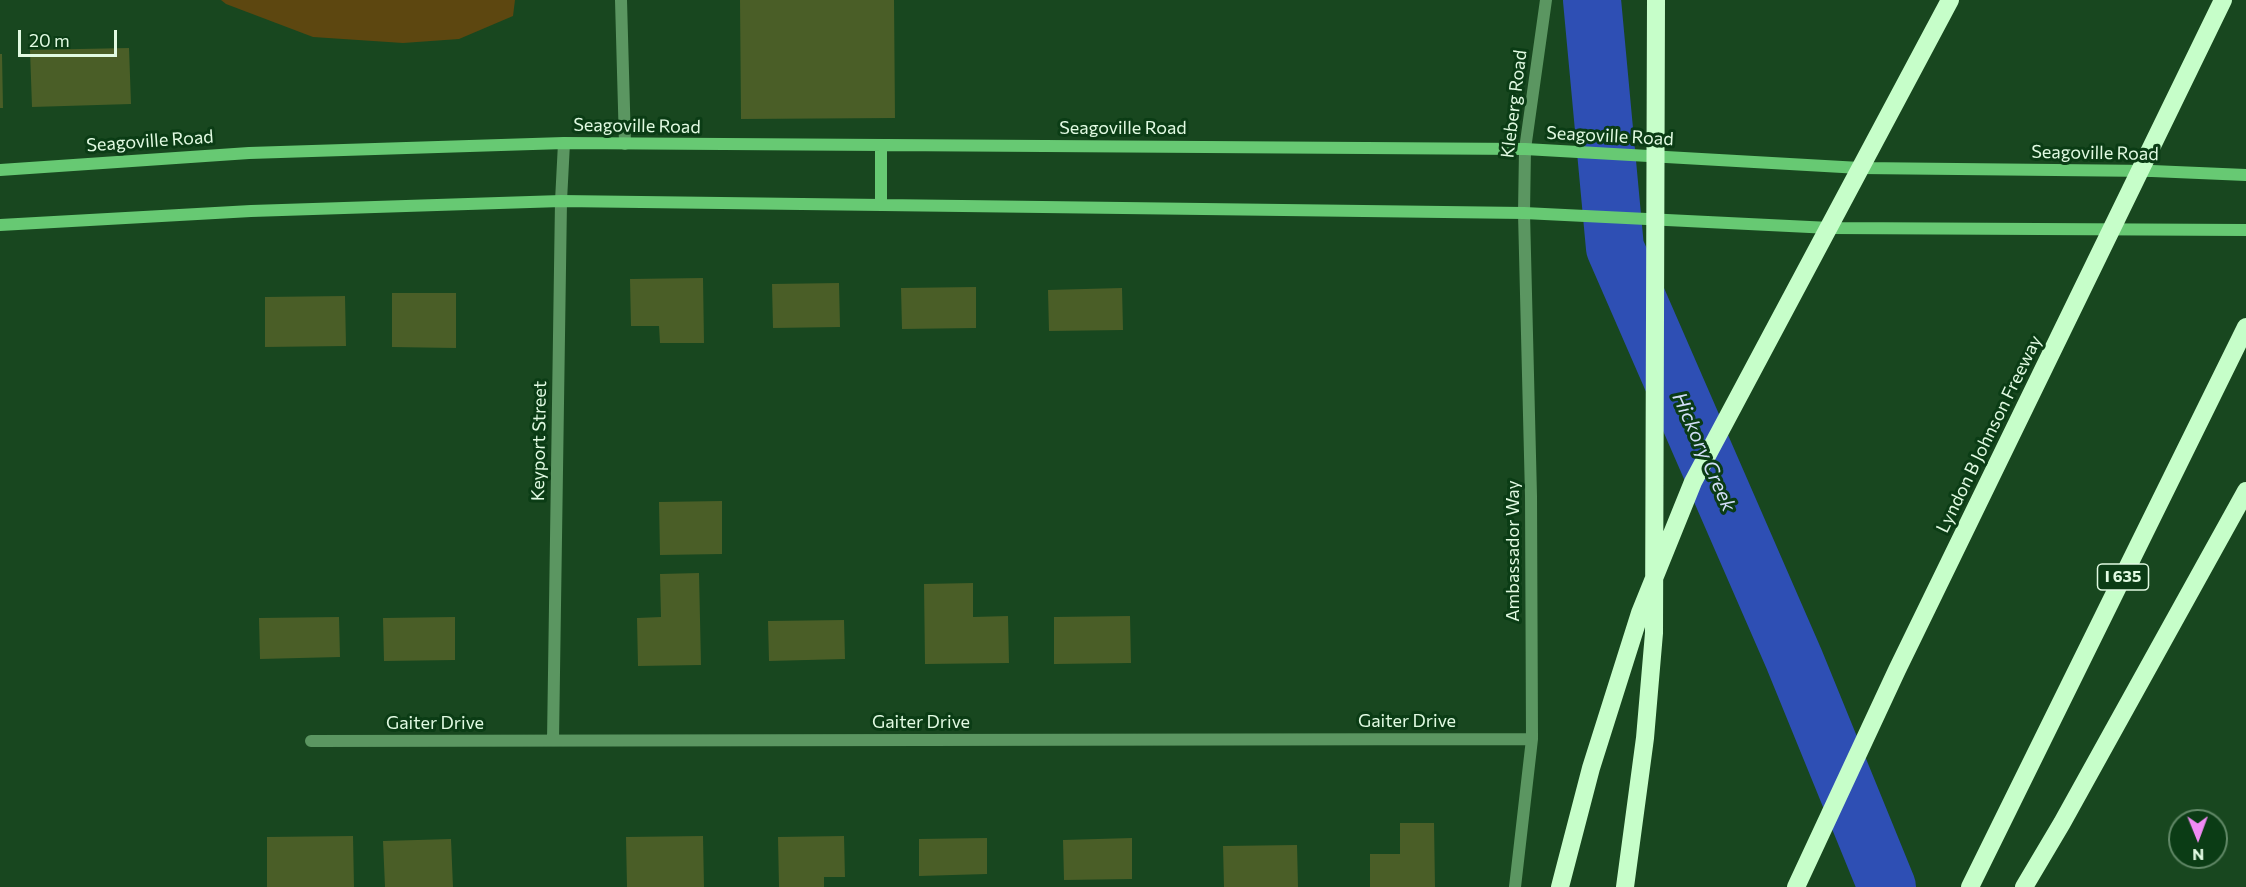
<!DOCTYPE html>
<html>
<head>
<meta charset="utf-8">
<style>
  body { margin:0 }
  #map { position:relative; width:2246px; height:887px; overflow:hidden; background:#18471f; font-family:Commissioner,sans-serif }
  canvas { display:block }
  .north { position:absolute; left:2168px; top:809px; width:60px; height:60px; box-sizing:border-box; background:#0b3c15; border:2px solid #618867; border-radius:50%; rotate:179deg; font-size:16px; font-weight:700; line-height:24px; text-align:center; color:#e1fae2 }
  .north::after { content:''; display:block; margin:auto; width:21px; height:27px; background:#f18af4; clip-path:polygon(50% 0,100% 100%,50% 72%,0 100%) }
  .scale { position:absolute; left:18px; top:30px; width:99px; height:27px; box-sizing:border-box; border:3px solid #e1fae2; border-top:0; padding-left:8px; font-size:18px; line-height:21px; white-space:nowrap; color:#e1fae2; -webkit-text-stroke:4px #0b3c15; paint-order:stroke }
</style>
</head>
<body>
<div id="map">
<canvas width="2246" height="887"></canvas>
<div class="north">N</div>
<div class="scale">20 m</div>
</div>
<script>
const context = document.querySelector('canvas').getContext('2d');
context.lineJoin = 'round';
function paint(path, color) { context.fillStyle = color; context.fill(path, 'evenodd'); }
const poly = rows => new Path2D(rows.map(r => 'M' + r).join(''));
function strokePath(path, color, width, dash) { context.strokeStyle = color; context.lineWidth = width; context.lineCap = dash ? 'butt' : 'round'; context.setLineDash(dash || []); context.stroke(path); }
function write(font, color, halo, rows, align = 'center') {
  context.font = font + ' Commissioner,sans-serif'; context.lineWidth = 6; context.setLineDash([]); context.textBaseline = 'middle'; context.strokeStyle = halo; context.fillStyle = color; for (const [text, x, y, turn = 0] of rows) {
    context.save(); context.translate(x, y); context.rotate((+turn || 0) * Math.PI / 180); context.textAlign = isNaN(turn) ? turn : align; if (halo) context.strokeText(text, 0, 0); context.fillText(text, 0, 0); context.restore();
  }
}
const green = poly([
  [221,0,515,0,513,16,459,39,403,43,313,37,226,4]
]);
const river = poly([
  [1592,0,1615,248,1794,659,1887,887]
]);
const building = poly([
  [740,0,894,0,895,118,741,119],
  [129,48,131,104,32,107,30,50],
  [0,54,2,54,3,108,0,108],
  [703,278,704,343,660,343,659,326,631,326,630,279],
  [839,283,840,327,773,328,772,284],
  [976,287,976,328,902,329,901,288],
  [1122,288,1123,330,1049,331,1048,290],
  [392,293,456,293,456,348,392,347],
  [345,296,346,346,265,347,265,297],
  [722,501,722,554,660,555,659,502],
  [699,573,701,665,638,666,637,618,661,617,660,574],
  [973,583,973,617,1008,616,1009,663,925,664,924,584],
  [1130,616,1131,663,1054,664,1054,617],
  [339,617,340,657,260,659,259,618],
  [455,617,455,660,384,661,383,618],
  [844,620,845,659,769,661,768,621],
  [1400,823,1434,823,1435,887,1370,887,1370,854,1400,854],
  [353,836,354,887,267,887,267,837],
  [703,836,704,887,627,887,626,837],
  [844,836,845,877,824,877,824,887,779,887,778,837],
  [987,838,987,874,919,876,919,839],
  [1132,838,1132,879,1064,880,1063,840],
  [451,839,453,887,385,887,383,841],
  [1297,845,1298,887,1224,887,1223,846]
]);
const service = poly([
  [621,0,625,144]
]);
const minor = poly([
  [553,740,561,201,564,143],
  [311,741,1532,739],
  [1515,887,1532,739,1531,496,1524,213]
]);
const tertiary = poly([
  [1524,213,1525,149,1546,0]
]);
const secondary = poly([
  [881,145,881,205],
  [0,170,249,153,564,143,1525,149,1860,168,2152,171,2246,175],
  [0,225,251,211,561,201,1524,213,1830,228,2246,230]
]);
const motorway = poly([
  [1560,887,1591,768,1640,613,1693,482,1950,0],
  [1625,887,1645,738,1654,633,1656,0],
  [1796,887,1897,670,2223,0],
  [1970,887,2246,327],
  [2024,887,2062,823,2246,491]
]);
const shields = [
  [2123,577,51]
];
const shieldNames = [
  ["I 635",2123,577]
];
const streetNames = [
  ["Kleberg Road",1514,104,-83],
  ["Seagoville Road",637,126,1],
  ["Seagoville Road",1123,128],
  ["Seagoville Road",1610,136,3],
  ["Seagoville Road",150,141,-4],
  ["Seagoville Road",2095,153,1],
  ["Lyndon B Johnson Freeway",1989,434,-64],
  ["Keyport Street",539,441,-89],
  ["Ambassador Way",1513,551,-90],
  ["Gaiter Drive",1407,721],
  ["Gaiter Drive",921,722],
  ["Gaiter Drive",435,723]
];
const waterNames = [
  ["Hickory Creek",1704,452,66]
];
paint(green, '#5d4710');
strokePath(river, '#2e4fb4', 58);
paint(building, '#4a5e27');
strokePath(service, '#5b9661', 12);
strokePath(minor, '#5b9661', 12);
strokePath(tertiary, '#5b9661', 12);
strokePath(secondary, '#67c973', 12);
strokePath(motorway, '#c6fec9', 18);
for (const [x, y, w] of shields) { const box = new Path2D(); box.roundRect(x - w / 2, y - 13, w, 26, 4.5); context.fillStyle = '#0b3c15'; context.fill(box); strokePath(box, '#e1fae2', 1.5); }
write('bold 16px', '#e1fae2', null, shieldNames);
write('18px', '#e1fae2', '#0b3c15', streetNames);
write('italic 20px', '#d1ddf8', '#0b3c15', waterNames);
</script>
</body>
</html>
